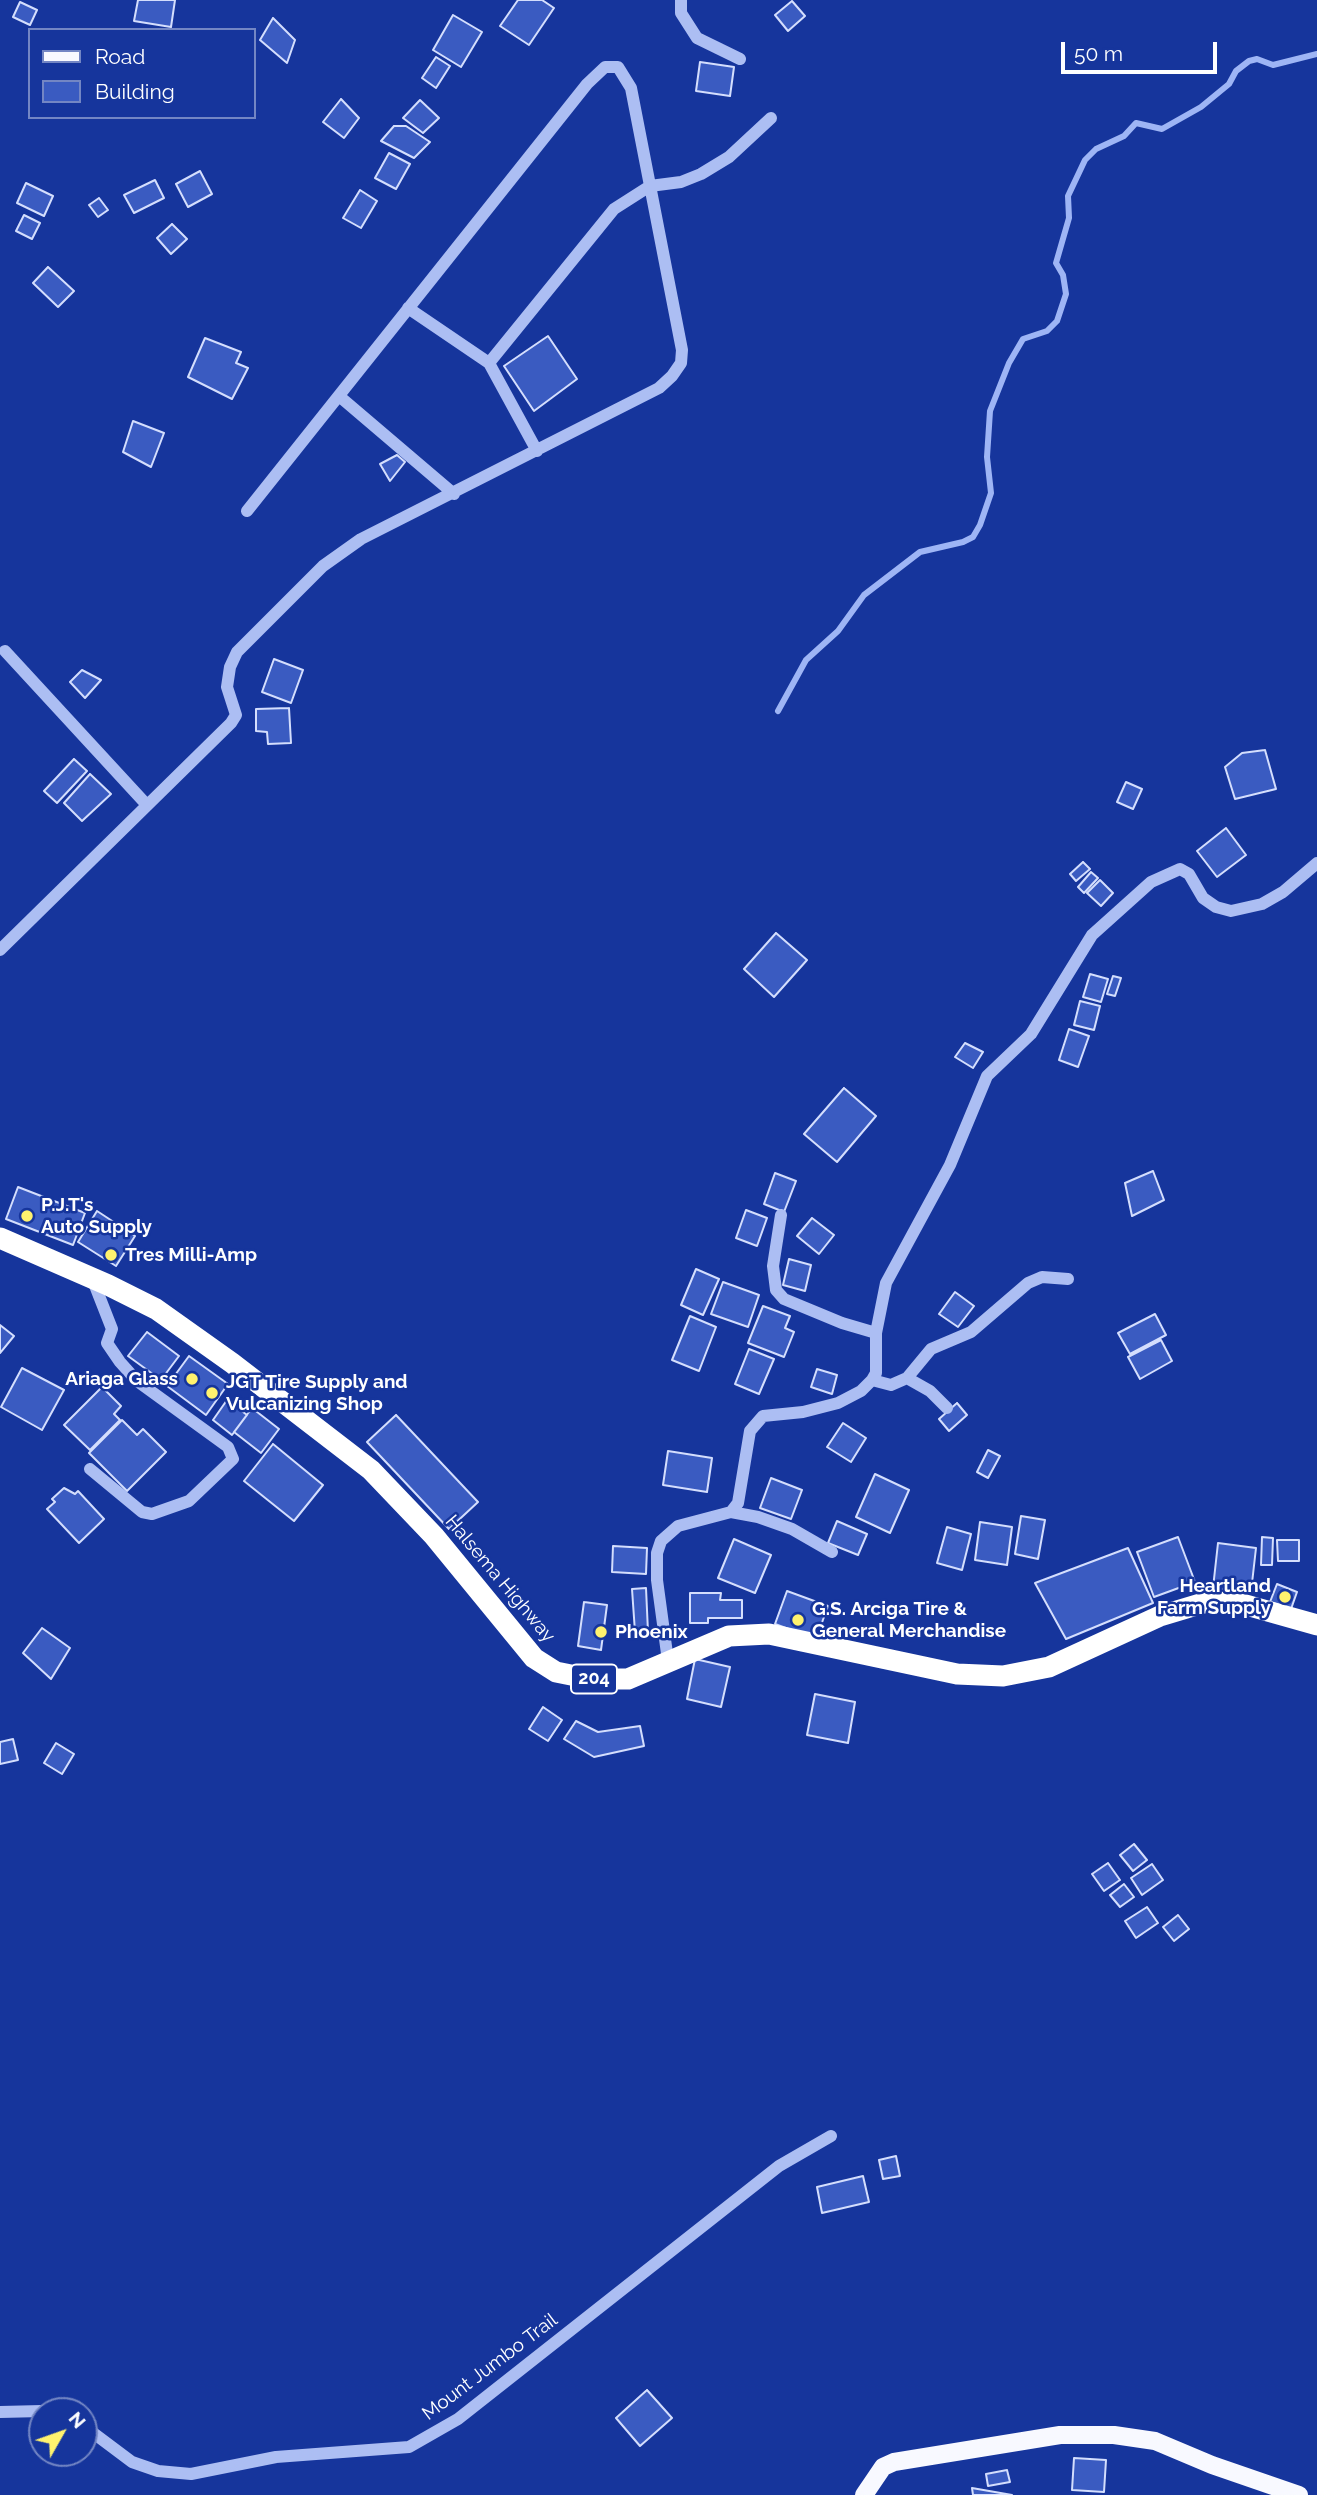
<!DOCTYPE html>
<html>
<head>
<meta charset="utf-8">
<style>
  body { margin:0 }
  #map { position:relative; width:1317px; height:2495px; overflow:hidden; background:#16359c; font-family:Raleway,sans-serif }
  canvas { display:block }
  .legend { position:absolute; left:28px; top:28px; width:228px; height:91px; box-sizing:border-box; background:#16359c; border:2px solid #7386c4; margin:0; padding:9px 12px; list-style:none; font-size:21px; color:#fff }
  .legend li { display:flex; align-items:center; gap:14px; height:35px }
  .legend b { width:35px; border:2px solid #7386c4 }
  .north { position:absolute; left:28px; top:2397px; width:70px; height:70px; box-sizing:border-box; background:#16359c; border:2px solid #7386c4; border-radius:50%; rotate:50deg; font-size:19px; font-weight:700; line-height:28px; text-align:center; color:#fff }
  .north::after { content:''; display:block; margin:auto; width:24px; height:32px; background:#fff26e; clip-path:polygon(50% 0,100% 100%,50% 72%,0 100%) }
  .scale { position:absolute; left:1061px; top:42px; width:156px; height:32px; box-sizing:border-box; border:4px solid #fff; border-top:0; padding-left:9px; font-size:21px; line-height:24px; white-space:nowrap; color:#fff; -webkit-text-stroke:5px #16359c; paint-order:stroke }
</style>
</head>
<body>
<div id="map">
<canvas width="1317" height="2495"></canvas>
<ul class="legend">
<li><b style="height:9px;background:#f8f9ff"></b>Road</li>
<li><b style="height:19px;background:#3a5bc1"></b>Building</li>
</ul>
<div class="north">N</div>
<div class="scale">50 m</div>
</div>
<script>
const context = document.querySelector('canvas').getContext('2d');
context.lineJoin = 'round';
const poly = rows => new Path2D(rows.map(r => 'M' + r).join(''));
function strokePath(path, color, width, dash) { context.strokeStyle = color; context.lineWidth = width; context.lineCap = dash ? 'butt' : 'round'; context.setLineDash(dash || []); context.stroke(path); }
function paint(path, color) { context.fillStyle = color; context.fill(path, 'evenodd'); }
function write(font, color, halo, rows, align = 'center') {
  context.font = font + ' Raleway,sans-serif'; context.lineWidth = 5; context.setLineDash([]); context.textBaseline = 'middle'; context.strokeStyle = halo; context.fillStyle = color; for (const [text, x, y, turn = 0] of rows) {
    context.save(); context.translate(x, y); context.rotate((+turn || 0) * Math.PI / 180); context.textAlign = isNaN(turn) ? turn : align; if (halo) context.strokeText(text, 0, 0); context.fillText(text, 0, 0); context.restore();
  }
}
const stream = poly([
  [778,711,806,660,838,631,864,595,920,552,963,542,973,537,980,525,991,493,987,457,990,411,1009,363,1023,339,1047,331,1057,321,1066,294,1063,275,1056,263,1069,218,1068,196,1085,160,1096,149,1124,136,1136,123,1162,129,1201,107,1229,84,1236,71,1249,61,1257,59,1273,65,1317,54]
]);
const building = poly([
  [138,0,175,0,171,27,134,21,138,0],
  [518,0,542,0,554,8,529,45,500,26,518,0],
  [792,1,805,16,788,31,775,15,792,1],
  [20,2,37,10,30,25,13,17,20,2],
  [453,15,482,32,461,67,433,50,453,15],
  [273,18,295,40,287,63,260,40,273,18],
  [436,57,450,66,436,88,422,78,436,57],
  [700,62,734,67,730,96,696,91,700,62],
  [341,99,359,118,344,138,323,122,341,99],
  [420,100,439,118,423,133,403,118,420,100],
  [394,126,406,126,430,142,414,158,381,141,394,126],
  [389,153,410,164,396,189,375,178,389,153],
  [200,171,212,194,188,207,176,184,200,171],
  [155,180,164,198,134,213,124,195,155,180],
  [26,183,53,196,44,216,17,203,26,183],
  [360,190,377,201,361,228,343,218,360,190],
  [99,198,108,210,98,217,89,205,99,198],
  [24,215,40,223,32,239,16,231,24,215],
  [172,224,187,239,171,254,157,238,172,224],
  [48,267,74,291,58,307,33,283,48,267],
  [548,336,577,379,534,411,504,366,548,336],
  [205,338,241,352,236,363,248,368,232,399,188,377,205,338],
  [133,421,164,433,151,467,123,452,133,421],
  [397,455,405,462,390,481,380,464,397,455],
  [274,659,303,670,291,703,262,692,274,659],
  [82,670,101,680,85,698,70,682,82,670],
  [289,708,291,743,268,744,267,732,256,731,256,709,289,708],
  [1265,750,1276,789,1235,799,1225,767,1242,753,1265,750],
  [74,759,87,771,57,803,44,791,74,759],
  [90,774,111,794,82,821,64,803,90,774],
  [1126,782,1142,789,1133,809,1117,802,1126,782],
  [1226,828,1246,855,1217,877,1197,851,1226,828],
  [1083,862,1090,869,1076,881,1070,874,1083,862],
  [1091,872,1098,878,1084,893,1078,887,1091,872],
  [1100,880,1113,893,1101,906,1087,893,1100,880],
  [776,933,807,960,774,997,744,969,776,933],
  [1090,974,1108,979,1101,1002,1083,997,1090,974],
  [1113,976,1121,978,1115,996,1107,994,1113,976],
  [1080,1001,1100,1006,1094,1030,1074,1025,1080,1001],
  [1069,1029,1089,1036,1078,1067,1059,1060,1069,1029],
  [965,1043,983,1052,973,1068,955,1057,965,1043],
  [844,1088,876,1116,837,1162,804,1134,844,1088],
  [1153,1171,1164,1200,1132,1216,1125,1183,1153,1171],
  [775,1173,796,1181,784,1212,764,1204,775,1173],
  [18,1187,85,1213,73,1245,6,1219,18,1187],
  [746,1210,767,1218,757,1246,736,1238,746,1210],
  [97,1211,135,1236,116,1266,78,1242,97,1211],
  [812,1218,834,1235,819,1254,797,1236,812,1218],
  [789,1259,811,1265,805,1291,783,1285,789,1259],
  [696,1269,719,1279,703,1315,681,1305,696,1269],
  [723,1282,759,1295,748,1327,711,1314,723,1282],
  [955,1292,974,1306,958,1327,939,1314,955,1292],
  [763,1306,790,1316,785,1328,794,1332,784,1357,748,1343,763,1306],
  [1155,1314,1166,1335,1130,1354,1118,1333,1155,1314],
  [690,1316,716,1327,699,1371,672,1360,690,1316],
  [0,1325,14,1336,0,1353,0,1325],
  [147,1332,179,1356,161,1380,128,1356,147,1332],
  [1161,1340,1172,1361,1140,1379,1128,1357,1161,1340],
  [749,1349,774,1359,759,1394,735,1384,749,1349],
  [189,1356,228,1384,206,1415,167,1386,189,1356],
  [22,1368,64,1390,42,1430,1,1407,22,1368],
  [817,1369,837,1375,832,1394,811,1387,817,1369],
  [102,1387,121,1406,114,1414,120,1420,90,1450,64,1425,102,1387],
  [227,1400,247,1415,232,1435,213,1420,227,1400],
  [957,1403,967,1415,949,1431,939,1419,957,1403],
  [252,1408,279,1429,261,1453,234,1432,252,1408],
  [396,1415,478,1502,449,1529,367,1442,396,1415],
  [122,1420,137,1435,143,1429,166,1452,127,1491,89,1453,122,1420],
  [843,1423,866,1438,851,1462,827,1447,843,1423],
  [273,1444,323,1485,294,1521,244,1481,273,1444],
  [988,1450,1000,1456,988,1478,977,1472,988,1450],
  [668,1451,712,1458,707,1492,663,1485,668,1451],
  [875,1474,909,1490,890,1533,856,1517,875,1474],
  [771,1478,802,1490,791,1519,760,1508,771,1478],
  [64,1488,75,1494,78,1491,104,1519,79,1543,47,1509,55,1502,52,1499,64,1488],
  [1021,1516,1045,1520,1038,1559,1015,1554,1021,1516],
  [837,1521,867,1534,858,1555,828,1543,837,1521],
  [980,1522,1012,1527,1007,1565,975,1560,980,1522],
  [947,1527,971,1534,962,1570,937,1563,947,1527],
  [1178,1537,1195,1582,1154,1597,1137,1552,1178,1537],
  [1262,1537,1273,1538,1272,1565,1261,1565,1262,1537],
  [734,1539,771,1555,755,1593,718,1578,734,1539],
  [1277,1540,1299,1540,1299,1561,1278,1561,1277,1540],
  [1218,1543,1256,1548,1251,1592,1213,1588,1218,1543],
  [613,1546,647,1548,646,1574,612,1572,613,1546],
  [1128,1548,1153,1603,1066,1639,1035,1583,1128,1548],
  [1277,1584,1297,1592,1291,1609,1270,1602,1277,1584],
  [646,1588,648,1632,635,1632,632,1589,646,1588],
  [787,1591,828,1606,816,1639,775,1624,787,1591],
  [690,1593,721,1593,720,1600,742,1600,742,1618,708,1618,708,1623,690,1623,690,1593],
  [584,1602,607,1605,601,1650,578,1646,584,1602],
  [42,1628,70,1648,51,1679,23,1653,42,1628],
  [695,1659,730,1667,721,1707,687,1699,695,1659],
  [815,1694,855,1702,848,1743,807,1735,815,1694],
  [543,1707,562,1720,548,1741,529,1729,543,1707],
  [576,1721,598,1732,640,1726,644,1746,594,1757,564,1739,576,1721],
  [13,1739,18,1760,0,1764,0,1742,13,1739],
  [56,1743,74,1754,62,1774,44,1763,56,1743],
  [1134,1844,1147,1860,1133,1871,1120,1855,1134,1844],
  [1108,1863,1120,1880,1104,1891,1092,1874,1108,1863],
  [1152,1864,1163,1880,1142,1895,1131,1878,1152,1864],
  [1124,1884,1134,1897,1120,1907,1110,1895,1124,1884],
  [1147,1907,1158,1923,1136,1938,1125,1921,1147,1907],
  [1178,1915,1189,1929,1174,1941,1163,1927,1178,1915],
  [896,2156,900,2176,883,2179,879,2160,896,2156],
  [863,2176,869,2202,822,2213,817,2187,863,2176],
  [647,2390,672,2418,640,2446,616,2418,647,2390],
  [1074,2458,1106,2460,1104,2492,1072,2490,1074,2458],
  [1007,2470,1010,2482,988,2486,986,2474,1007,2470],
  [972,2488,1012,2495,973,2495,972,2488]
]);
const minor = poly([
  [681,0,681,13,697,38,740,59],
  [408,308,489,363,537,451],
  [489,363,614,209,650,186,681,182,701,174,729,157,771,118],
  [339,396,454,494],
  [5,651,146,804],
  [0,950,231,723,236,715,227,687,230,667,237,652,323,566,361,539,659,388,672,376,681,363,682,350,631,88,618,67,605,67,587,84,247,511],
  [781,1215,773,1266,776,1290,784,1299,842,1323,876,1333],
  [907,1378,931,1349,971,1332,1028,1283,1042,1277,1068,1279],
  [872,1380,891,1385,907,1378,930,1391,947,1408],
  [90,1469,142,1512,152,1514,189,1501,233,1459,228,1447,137,1381,120,1362,107,1343,112,1329,92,1278],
  [731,1512,758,1517,792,1529,832,1552],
  [668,1661,657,1580,657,1553,661,1541,678,1526,731,1512,738,1503,750,1431,763,1416,803,1412,838,1403,861,1391,872,1380,876,1373,876,1333,886,1283,950,1165,987,1076,1031,1034,1092,935,1151,882,1180,869,1189,874,1203,898,1216,907,1231,911,1262,904,1283,892,1317,863],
  [0,2412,42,2411],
  [84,2426,132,2462,158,2471,191,2474,276,2457,409,2447,458,2419,779,2166,831,2136]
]);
const major = poly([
  [864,2495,883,2467,894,2462,1060,2435,1114,2435,1155,2441,1212,2465,1299,2495]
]);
const highway = poly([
  [0,1238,108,1285,156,1309,232,1363,371,1470,434,1536,534,1658,556,1672,591,1679,628,1679,729,1636,769,1634,957,1674,1003,1676,1049,1667,1160,1616,1210,1601,1246,1605,1317,1625]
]);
const markers = [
  [27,1216,7,"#fff26e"],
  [111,1255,7,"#fff26e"],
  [192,1379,7,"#fff26e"],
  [212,1393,7,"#fff26e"],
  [1285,1597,7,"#fff26e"],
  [798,1620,7,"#fff26e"],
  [601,1632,7,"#fff26e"]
];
const shields = [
  [594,1679,46]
];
const shieldNames = [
  ["204",594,1679]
];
const poiNames = [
  ["P.J.T's",41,1205],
  ["Auto Supply",41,1227],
  ["Tres Milli-Amp",125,1255],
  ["Ariaga Glass",178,1379,"right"],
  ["JGT Tire Supply and",226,1382],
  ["Vulcanizing Shop",226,1404],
  ["Heartland",1271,1586,"right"],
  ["Farm Supply",1271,1608,"right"],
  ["G.S. Arciga Tire &",812,1609],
  ["General Merchandise",812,1631],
  ["Phoenix",615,1632]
];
const streetNames = [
  ["Halsema Highway",500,1579,50],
  ["Mount Jumbo Trail",490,2367,-37]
];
strokePath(stream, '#9eb5f5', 6);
paint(building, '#3a5bc1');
strokePath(building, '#d4defd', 2);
strokePath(minor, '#acbef3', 12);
strokePath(major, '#f8f9ff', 18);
strokePath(highway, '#fff', 21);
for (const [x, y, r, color] of markers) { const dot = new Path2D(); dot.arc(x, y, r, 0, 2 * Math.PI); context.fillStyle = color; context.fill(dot); strokePath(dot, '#16359c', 2.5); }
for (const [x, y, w] of shields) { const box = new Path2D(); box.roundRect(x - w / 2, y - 14.5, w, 29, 5); context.fillStyle = '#16359c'; context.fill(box); strokePath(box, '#fff', 2); }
write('bold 18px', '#fff', null, shieldNames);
write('bold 19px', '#fff', '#16359c', poiNames, 'left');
write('19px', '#fff', '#16359c', streetNames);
</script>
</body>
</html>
